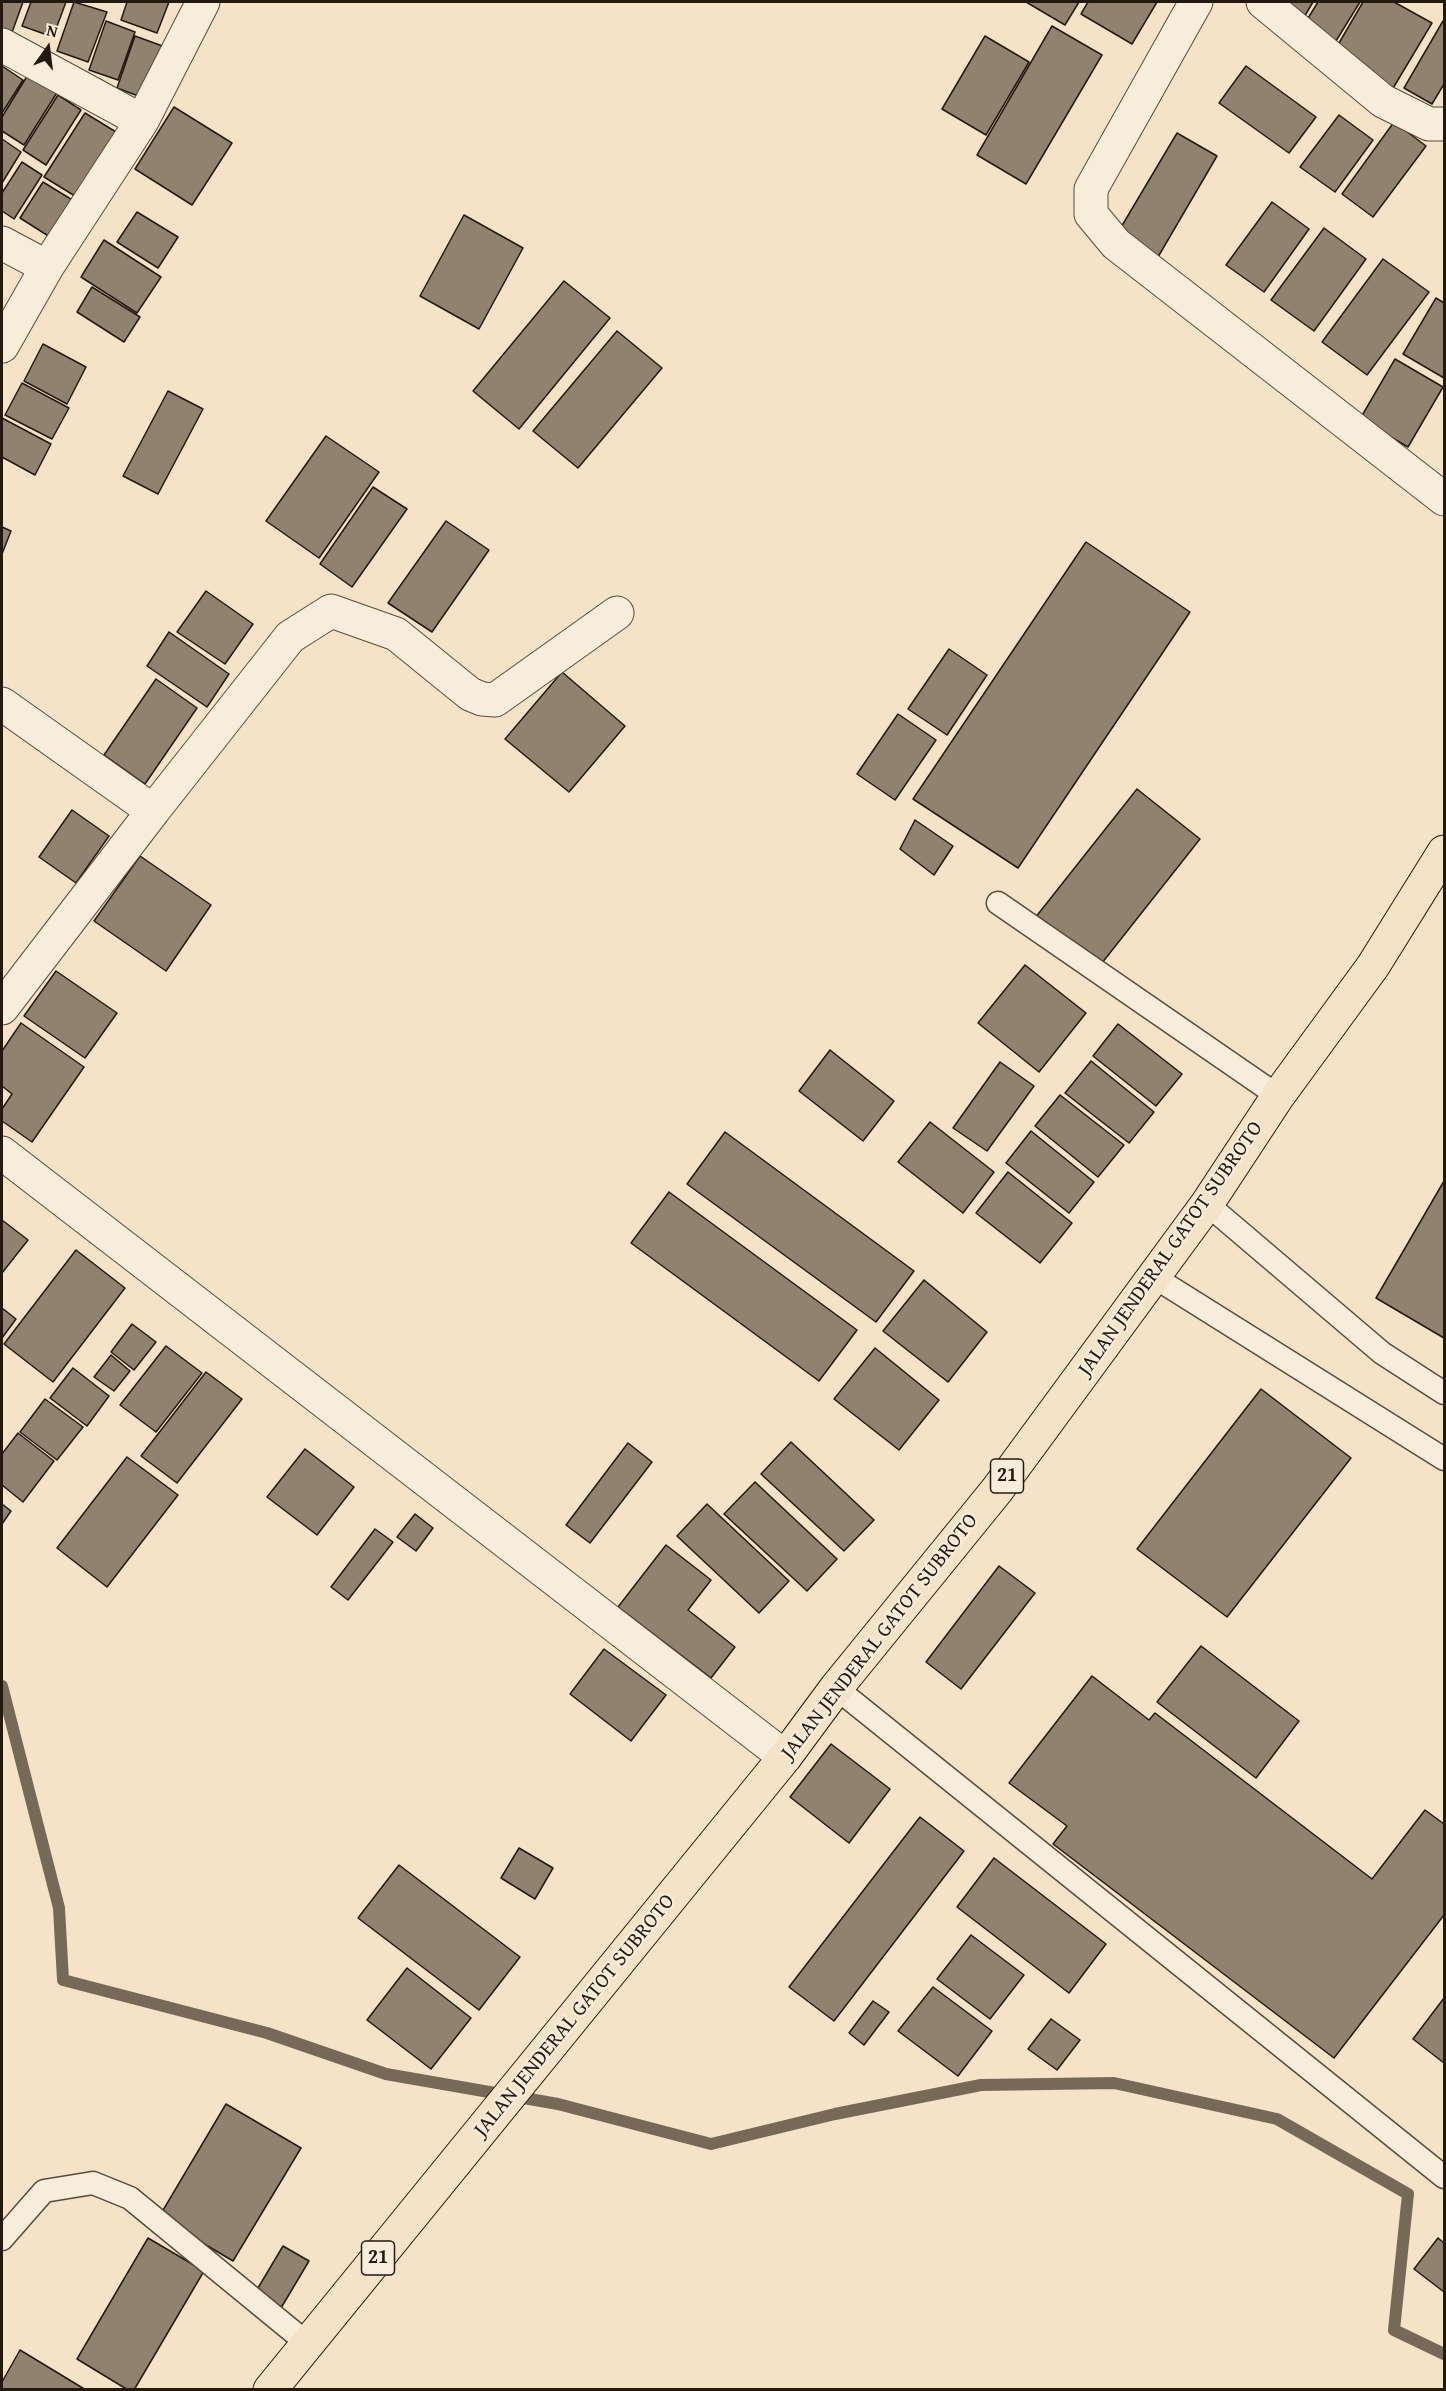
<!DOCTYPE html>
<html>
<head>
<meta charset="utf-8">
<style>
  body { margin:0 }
  #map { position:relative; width:1446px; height:2391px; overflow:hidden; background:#f4e3c7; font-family:"Gentium Book Plus",serif }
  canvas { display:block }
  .frame { position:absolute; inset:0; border:3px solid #23190f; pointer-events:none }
  .north { position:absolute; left:18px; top:18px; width:60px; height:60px; -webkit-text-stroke:4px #f8eddb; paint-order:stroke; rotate:14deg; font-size:16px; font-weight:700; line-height:24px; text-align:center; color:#23190f }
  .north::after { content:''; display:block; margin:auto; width:21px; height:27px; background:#23190f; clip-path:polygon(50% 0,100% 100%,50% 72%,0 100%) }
</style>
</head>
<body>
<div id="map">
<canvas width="1446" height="2391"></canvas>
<div class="frame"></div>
<div class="north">N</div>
</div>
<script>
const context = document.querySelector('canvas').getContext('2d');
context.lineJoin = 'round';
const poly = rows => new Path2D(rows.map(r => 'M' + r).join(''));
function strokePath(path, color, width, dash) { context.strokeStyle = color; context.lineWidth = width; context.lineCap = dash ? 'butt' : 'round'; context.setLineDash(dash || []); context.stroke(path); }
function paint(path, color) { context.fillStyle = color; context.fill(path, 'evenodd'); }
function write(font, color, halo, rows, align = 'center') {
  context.font = font + ' "Gentium Book Plus",serif'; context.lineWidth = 4.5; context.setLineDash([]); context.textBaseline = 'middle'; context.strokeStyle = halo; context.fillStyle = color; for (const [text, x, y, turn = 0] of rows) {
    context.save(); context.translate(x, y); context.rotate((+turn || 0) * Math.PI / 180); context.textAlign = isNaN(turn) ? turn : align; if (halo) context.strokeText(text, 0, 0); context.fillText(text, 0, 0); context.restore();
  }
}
const stream = poly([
  [2,1686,59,1908,63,1980,267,2033,386,2074,558,2104,711,2144,835,2114,981,2085,1114,2083,1277,2119,1408,2194,1394,2330,1444,2354]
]);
const building = poly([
  [2,2,23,2,10,38,2,35,2,2],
  [31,2,66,2,53,37,22,26,31,2],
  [74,2,107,12,88,62,57,51,74,2],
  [127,2,169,2,157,33,121,20,127,2],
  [1026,2,1079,2,1065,25,1026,2],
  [1088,2,1157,2,1132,44,1081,14,1088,2],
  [1273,2,1313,2,1303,19,1273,2],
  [1318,2,1360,2,1336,41,1305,23,1318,2],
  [1363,2,1394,2,1432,23,1392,90,1332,55,1363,2],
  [106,21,135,32,118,80,89,70,106,21],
  [1443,21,1444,22,1444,84,1432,104,1404,88,1443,21],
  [1052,26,1102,55,1026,184,977,155,1052,26],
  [135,36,168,48,149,100,117,88,135,36],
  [985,36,1029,62,986,135,942,109,985,36],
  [2,66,23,80,2,113,2,66],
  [1246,66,1316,117,1289,153,1219,103,1246,66],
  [29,73,58,91,24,145,2,131,2,117,29,73],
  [58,95,81,110,46,165,23,150,58,95],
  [174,107,232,143,192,205,135,169,174,107],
  [85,113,116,132,75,196,44,177,85,113],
  [1339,115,1373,140,1335,192,1300,167,1339,115],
  [1394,122,1426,146,1373,217,1342,194,1394,122],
  [1177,133,1217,156,1158,257,1117,234,1177,133],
  [2,139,21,152,2,183,2,139],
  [22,162,42,175,14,219,2,211,2,193,22,162],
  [43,182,74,201,50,237,20,218,43,182],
  [1272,202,1309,229,1264,292,1226,265,1272,202],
  [137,212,178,237,158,268,117,242,137,212],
  [464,215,523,248,479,329,420,296,464,215],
  [1324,228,1366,259,1314,331,1271,300,1324,228],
  [104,240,161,277,137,313,81,277,104,240],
  [1383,259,1429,292,1367,375,1322,342,1383,259],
  [564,281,610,318,519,429,473,391,564,281],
  [92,287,140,317,124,342,77,312,92,287],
  [1436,298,1444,303,1444,378,1403,354,1436,298],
  [617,331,662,368,578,468,533,431,617,331],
  [43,344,86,367,67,404,24,381,43,344],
  [1395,359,1443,387,1408,447,1360,419,1395,359],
  [22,383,69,408,52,439,5,415,22,383],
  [168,391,203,409,158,494,123,476,168,391],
  [2,418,51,444,35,475,2,457,2,418],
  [326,436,379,472,319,558,266,521,326,436],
  [373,487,407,509,352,587,320,564,373,487],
  [446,521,489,550,432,632,388,603,446,521],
  [2,527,11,531,2,554,2,527],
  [1086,542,1190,612,1018,868,913,799,1086,542],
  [206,591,253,624,225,664,177,632,206,591],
  [169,632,229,674,207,707,147,666,169,632],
  [949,649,987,675,947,735,908,709,949,649],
  [562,672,625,726,569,792,505,739,562,672],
  [156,679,197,708,145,784,104,755,156,679],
  [898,714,936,740,895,800,857,774,898,714],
  [1137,789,1200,839,1098,968,1035,918,1137,789],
  [72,810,109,836,76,883,39,857,72,810],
  [915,820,953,846,934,875,900,849,915,820],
  [140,856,211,905,166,971,94,921,140,856],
  [1025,965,1086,1013,1039,1072,978,1023,1025,965],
  [56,971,117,1013,85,1058,24,1016,56,971],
  [21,1023,84,1067,32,1142,2,1121,2,1109,12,1094,2,1086,2,1051,21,1023],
  [1118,1024,1182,1074,1156,1106,1093,1056,1118,1024],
  [830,1050,894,1101,863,1141,799,1091,830,1050],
  [1091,1061,1154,1112,1129,1143,1065,1093,1091,1061],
  [1000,1062,1034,1086,987,1151,953,1128,1000,1062],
  [1060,1095,1124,1145,1098,1177,1035,1126,1060,1095],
  [930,1122,994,1172,963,1213,898,1162,930,1122],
  [1031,1131,1094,1182,1069,1213,1006,1163,1031,1131],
  [725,1132,914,1271,876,1322,687,1184,725,1132],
  [1008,1172,1072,1223,1040,1263,976,1213,1008,1172],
  [1444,1181,1444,1338,1376,1298,1444,1181],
  [669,1192,857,1330,819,1381,631,1243,669,1192],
  [2,1220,28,1240,2,1273,2,1220],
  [76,1250,125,1288,53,1382,4,1344,76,1250],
  [924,1280,987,1332,948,1382,883,1331,924,1280],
  [2,1308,16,1319,2,1338,2,1308],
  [132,1324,156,1342,134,1370,111,1352,132,1324],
  [166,1346,202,1373,156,1432,120,1405,166,1346],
  [875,1348,939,1400,899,1450,834,1399,875,1348],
  [111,1355,130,1371,114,1391,94,1377,111,1355],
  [73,1368,109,1396,87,1426,50,1398,73,1368],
  [206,1372,242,1399,177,1483,141,1456,206,1372],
  [1261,1389,1351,1458,1227,1617,1137,1549,1261,1389],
  [45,1399,83,1427,57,1460,20,1432,45,1399],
  [18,1433,54,1461,23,1502,2,1485,2,1454,18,1433],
  [791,1442,874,1520,844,1551,761,1474,791,1442],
  [628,1443,652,1462,590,1543,566,1525,628,1443],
  [305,1449,354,1487,317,1535,267,1497,305,1449],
  [127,1457,178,1495,107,1587,57,1548,127,1457],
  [755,1482,837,1559,807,1591,724,1514,755,1482],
  [2,1504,11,1511,2,1524,2,1504],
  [707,1504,789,1581,759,1613,677,1536,707,1504],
  [415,1514,433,1528,416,1551,397,1537,415,1514],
  [375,1529,393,1542,348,1600,331,1587,375,1529],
  [666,1545,711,1580,688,1610,735,1647,711,1678,618,1607,666,1545],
  [999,1566,1035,1593,961,1689,926,1662,999,1566],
  [1201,1646,1299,1721,1256,1778,1157,1702,1201,1646],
  [604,1649,666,1695,631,1741,570,1694,604,1649],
  [1092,1676,1149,1720,1155,1713,1372,1879,1425,1810,1444,1824,1444,1915,1334,2058,1053,1844,1067,1826,1009,1783,1092,1676],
  [831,1744,890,1789,849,1843,790,1797,831,1744],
  [920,1817,964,1851,834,2021,789,1987,920,1817],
  [519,1848,553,1868,535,1899,501,1878,519,1848],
  [994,1858,1106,1944,1069,1993,957,1907,994,1858],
  [399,1865,520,1957,479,2010,358,1918,399,1865],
  [971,1935,1024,1975,990,2019,937,1979,971,1935],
  [407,1968,471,2018,431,2069,367,2020,407,1968],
  [933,1987,992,2031,958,2076,898,2031,933,1987],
  [1444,1998,1444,2063,1413,2039,1444,1998],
  [873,2001,889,2012,864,2045,849,2033,873,2001],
  [1051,2019,1080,2040,1057,2070,1028,2049,1051,2019],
  [226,2104,301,2148,233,2261,159,2217,226,2104],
  [148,2238,204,2271,134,2390,128,2390,77,2359,148,2238],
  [1438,2238,1444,2243,1444,2292,1414,2269,1438,2238],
  [283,2246,309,2261,281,2308,255,2293,283,2246],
  [20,2350,86,2390,2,2390,2,2382,20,2350]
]);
const service = poly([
  [998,903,1278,1096],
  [1207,1204,1382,1353,1444,1393],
  [1154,1277,1444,1459],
  [836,1688,1444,2177],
  [2,2239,44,2191,93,2183,130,2198,308,2344]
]);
const minor = poly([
  [1196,2,1091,189,1091,214,1116,244,1444,499],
  [1263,2,1383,101,1429,124,1444,124],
  [2,45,142,121],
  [2,243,47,267],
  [2,346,47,267,142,121,203,2],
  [2,704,153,811,2,1008],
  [153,811,290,637,331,611,396,634,470,694,482,699,495,700,617,613],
  [2,1153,785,1757]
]);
const trunk = poly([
  [270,2390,785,1757,836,1688,997,1490,1207,1204,1278,1096,1373,966,1444,852]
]);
const shields = [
  [1007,1476,33],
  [378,2258,33]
];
const shieldNames = [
  ["21",1007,1476],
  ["21",378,2258]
];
const streetNames = [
  ["JALAN JENDERAL GATOT SUBROTO",1171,1249,-55],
  ["JALAN JENDERAL GATOT SUBROTO",880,1637,-52],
  ["JALAN JENDERAL GATOT SUBROTO",575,2016,-51]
];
strokePath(stream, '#766958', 12);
paint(building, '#90826f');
strokePath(building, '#23190f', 1.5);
strokePath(service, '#574c3d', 25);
strokePath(minor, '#574c3d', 35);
strokePath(trunk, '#23190f', 35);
strokePath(service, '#f8eddb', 22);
strokePath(minor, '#f8eddb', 33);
strokePath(trunk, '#f4e3c7', 33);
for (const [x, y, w] of shields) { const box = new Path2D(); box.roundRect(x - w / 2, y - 17, w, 34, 4.5); context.fillStyle = '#f8eddb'; context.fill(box); strokePath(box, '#23190f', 1.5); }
write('bold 20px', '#23190f', null, shieldNames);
write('21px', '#23190f', '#f8eddb', streetNames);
</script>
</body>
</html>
